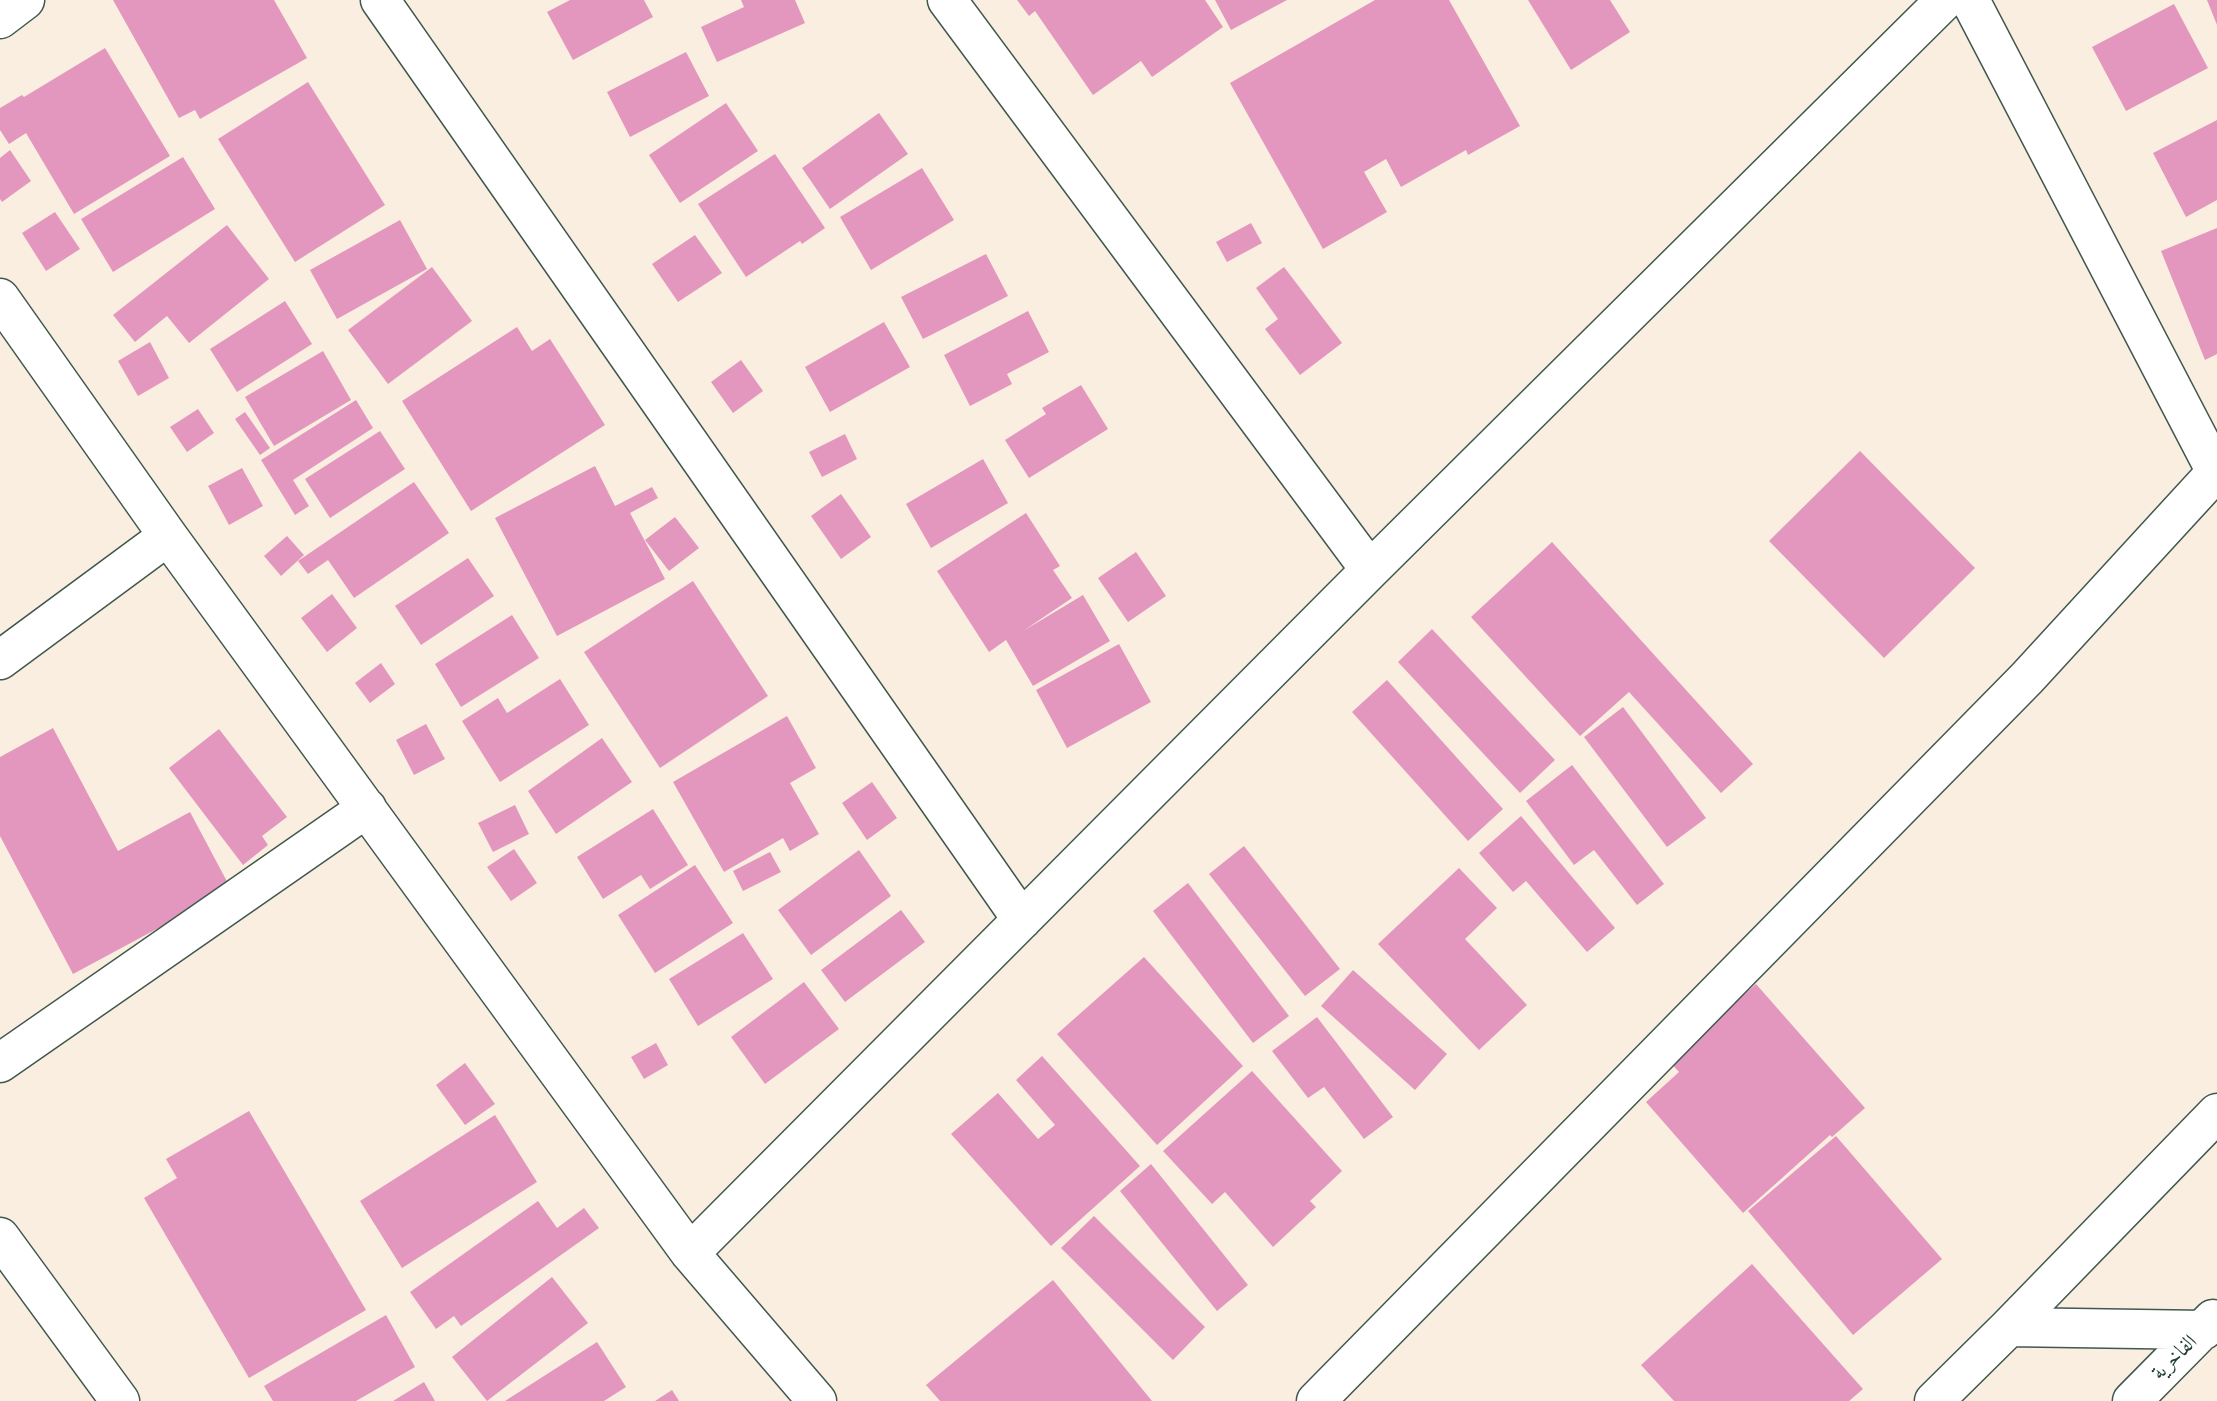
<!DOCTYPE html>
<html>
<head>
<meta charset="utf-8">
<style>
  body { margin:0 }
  canvas { display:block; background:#f9eedf }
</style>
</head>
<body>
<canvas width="2217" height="1401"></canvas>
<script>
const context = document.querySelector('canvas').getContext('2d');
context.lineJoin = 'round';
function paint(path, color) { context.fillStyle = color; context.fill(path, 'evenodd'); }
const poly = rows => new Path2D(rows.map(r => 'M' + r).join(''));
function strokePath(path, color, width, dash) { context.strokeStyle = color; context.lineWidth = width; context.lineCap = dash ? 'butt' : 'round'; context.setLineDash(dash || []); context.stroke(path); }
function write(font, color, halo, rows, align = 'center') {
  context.font = font + ' "IM FELL French Canon",Amiri,serif'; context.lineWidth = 5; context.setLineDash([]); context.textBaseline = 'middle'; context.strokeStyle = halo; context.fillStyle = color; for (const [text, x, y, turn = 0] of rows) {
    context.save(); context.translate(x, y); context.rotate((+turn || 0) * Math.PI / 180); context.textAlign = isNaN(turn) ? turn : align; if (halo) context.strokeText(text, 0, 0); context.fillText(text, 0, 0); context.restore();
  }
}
const building = poly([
  [113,0,274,0,307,58,200,119,195,110,179,118],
  [570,0,644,0,653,17,573,60,547,12],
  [741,0,795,0,805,23,717,62,701,27,744,7],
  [1017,0,1205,0,1223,27,1152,77,1141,61,1093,95,1035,11,1029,16],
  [1215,0,1287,0,1231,30],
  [1375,0,1449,0,1520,126,1468,155,1466,150,1401,187,1386,159,1364,172,1387,212,1323,249,1230,83],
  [1528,0,1610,0,1630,32,1571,70],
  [2207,0,2217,0,2217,25],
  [2174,4,2208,68,2126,111,2092,47],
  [105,48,170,156,74,214,26,133,9,144,0,130,0,108,22,95,24,97],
  [686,52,709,96,630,137,607,92],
  [308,82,385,205,295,262,218,139],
  [726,103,758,151,680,203,649,155],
  [879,113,908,154,830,209,802,168],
  [2217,120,2217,200,2186,217,2153,153],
  [10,150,31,181,2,202,0,199,0,158],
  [775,154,825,228,802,244,800,241,746,277,698,204],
  [183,157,215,209,113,272,81,219],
  [922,168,954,220,871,270,840,217],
  [55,212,80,249,46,271,22,233],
  [400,220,427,269,337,319,310,270],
  [1251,223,1262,243,1227,262,1216,242],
  [227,225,269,279,189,343,167,316,135,342,113,315],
  [2217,228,2217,354,2205,360,2161,251],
  [695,235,722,273,678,302,652,264],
  [986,254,1008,296,923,339,901,297],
  [432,267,472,321,388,384,348,330],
  [1284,267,1342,343,1300,375,1265,329,1278,319,1256,288],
  [285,301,312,344,237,392,210,349],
  [1028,311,1049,352,1007,374,1012,384,970,406,944,355],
  [884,322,910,367,830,412,805,367],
  [517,327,532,351,550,339,605,425,471,511,402,401],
  [150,342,169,378,138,396,118,361],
  [323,351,351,400,274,446,245,397],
  [741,360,763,391,733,413,711,382],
  [1081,385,1108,429,1029,478,1005,440,1046,414,1042,408],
  [356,400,373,428,293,480,309,506,295,515,261,460],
  [198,409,214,433,187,452,170,427],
  [245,412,270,448,260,455,235,419],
  [380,431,405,469,330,518,305,479],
  [845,434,857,459,822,477,809,452],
  [1860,451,1975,568,1884,658,1769,541],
  [983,459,1008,503,931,548,906,504],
  [595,466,615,506,652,487,658,498,630,513,665,579,557,636,495,518],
  [242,468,263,506,229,525,208,486],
  [414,482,449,533,354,598,328,560,308,574,298,561],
  [841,494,871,537,841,559,811,516],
  [1026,513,1060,566,1053,570,1072,598,1023,631,1083,595,1110,641,1033,686,1006,640,989,652,937,571],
  [675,517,699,548,669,571,645,540],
  [287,536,304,555,281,576,264,556],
  [1552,542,1753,764,1721,793,1629,692,1580,736,1471,617],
  [1136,552,1166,596,1128,622,1098,578],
  [468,558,494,596,421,645,395,606],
  [693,581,768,696,660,768,584,652],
  [332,594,357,628,327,652,301,618],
  [512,615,539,658,461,707,435,664],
  [1432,629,1555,760,1520,793,1398,662],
  [1119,644,1151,702,1067,748,1036,690],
  [381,663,395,684,370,703,355,683],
  [560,679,589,725,500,782,462,721,498,698,507,713],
  [1387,680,1503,809,1468,841,1352,712],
  [1623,707,1706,818,1667,847,1584,737],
  [787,716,816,768,790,783,819,834,790,851,783,838,724,872,673,782],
  [426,724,445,759,414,775,396,740],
  [53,728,118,851,190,812,231,889,73,974,0,836,0,757],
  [219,729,287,817,262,836,268,845,243,865,169,768],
  [602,738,632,782,556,834,528,791],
  [1572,765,1664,884,1637,905,1594,850,1574,865,1526,801],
  [872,782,897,818,867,840,842,803],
  [515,805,529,834,493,852,478,823],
  [653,809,688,865,650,889,641,875,603,899,577,857],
  [1521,816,1615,928,1587,952,1526,881,1513,892,1479,853],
  [1244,846,1340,969,1305,996,1209,874],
  [514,849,537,883,511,901,487,867],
  [859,850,891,896,811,955,778,910],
  [770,852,781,872,743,891,733,871],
  [695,865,733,923,655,973,618,915],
  [1459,868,1497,908,1465,939,1527,1005,1479,1050,1378,944],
  [1188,883,1289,1016,1253,1043,1153,911],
  [901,910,925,942,845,1002,821,970],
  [743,933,773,979,698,1026,669,979],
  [1144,957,1243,1066,1157,1145,1057,1034],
  [1353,970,1447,1054,1415,1090,1321,1006],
  [804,982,839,1029,765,1084,731,1037],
  [1756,984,1865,1108,1832,1137,1830,1135,1743,1213,1646,1102,1679,1072,1669,1061],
  [1317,1017,1393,1117,1364,1139,1324,1087,1308,1098,1272,1051],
  [656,1043,668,1065,644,1079,631,1057],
  [1042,1056,1140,1166,1051,1246,951,1134,998,1093,1038,1139,1055,1125,1016,1080],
  [465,1063,495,1104,465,1125,436,1085],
  [1252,1071,1342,1171,1310,1201,1316,1207,1273,1247,1225,1192,1212,1204,1163,1151],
  [249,1111,366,1310,249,1378,144,1198,177,1178,166,1159],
  [495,1115,537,1182,402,1268,360,1201],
  [1836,1136,1942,1259,1853,1335,1748,1211],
  [1151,1164,1248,1285,1217,1311,1120,1191],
  [538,1201,557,1228,584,1208,599,1228,461,1326,454,1316,436,1329,410,1292],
  [1094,1216,1205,1327,1173,1360,1061,1248],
  [1752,1264,1863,1389,1849,1401,1674,1401,1641,1365],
  [552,1277,588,1323,487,1401,452,1357],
  [1053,1280,1152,1401,940,1401,926,1385],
  [386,1315,415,1367,356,1401,273,1401,264,1386],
  [597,1342,626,1387,604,1401,505,1401],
  [424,1382,435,1401,393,1401],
  [672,1390,679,1401,655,1401]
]);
const minor = poly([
  [380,0,1022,920],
  [947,0,1370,570],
  [1970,0,2217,474],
  [0,19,25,0],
  [0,298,168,536,690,1253,817,1401],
  [0,660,168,536],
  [0,1063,367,808],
  [0,1237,120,1401],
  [690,1253,1370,570,1945,0],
  [2009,1327,2217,1113],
  [1316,1401,2027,678,2217,471],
  [1934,1401,2009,1327,2204,1330],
  [2132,1401,2213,1319]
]);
const streetNames = [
  ["الفاخرية",2175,1358,-44]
];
paint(building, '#e497be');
strokePath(minor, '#40584e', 41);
strokePath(minor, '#fff', 38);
write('21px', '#1f3d34', '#fff', streetNames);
</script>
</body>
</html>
